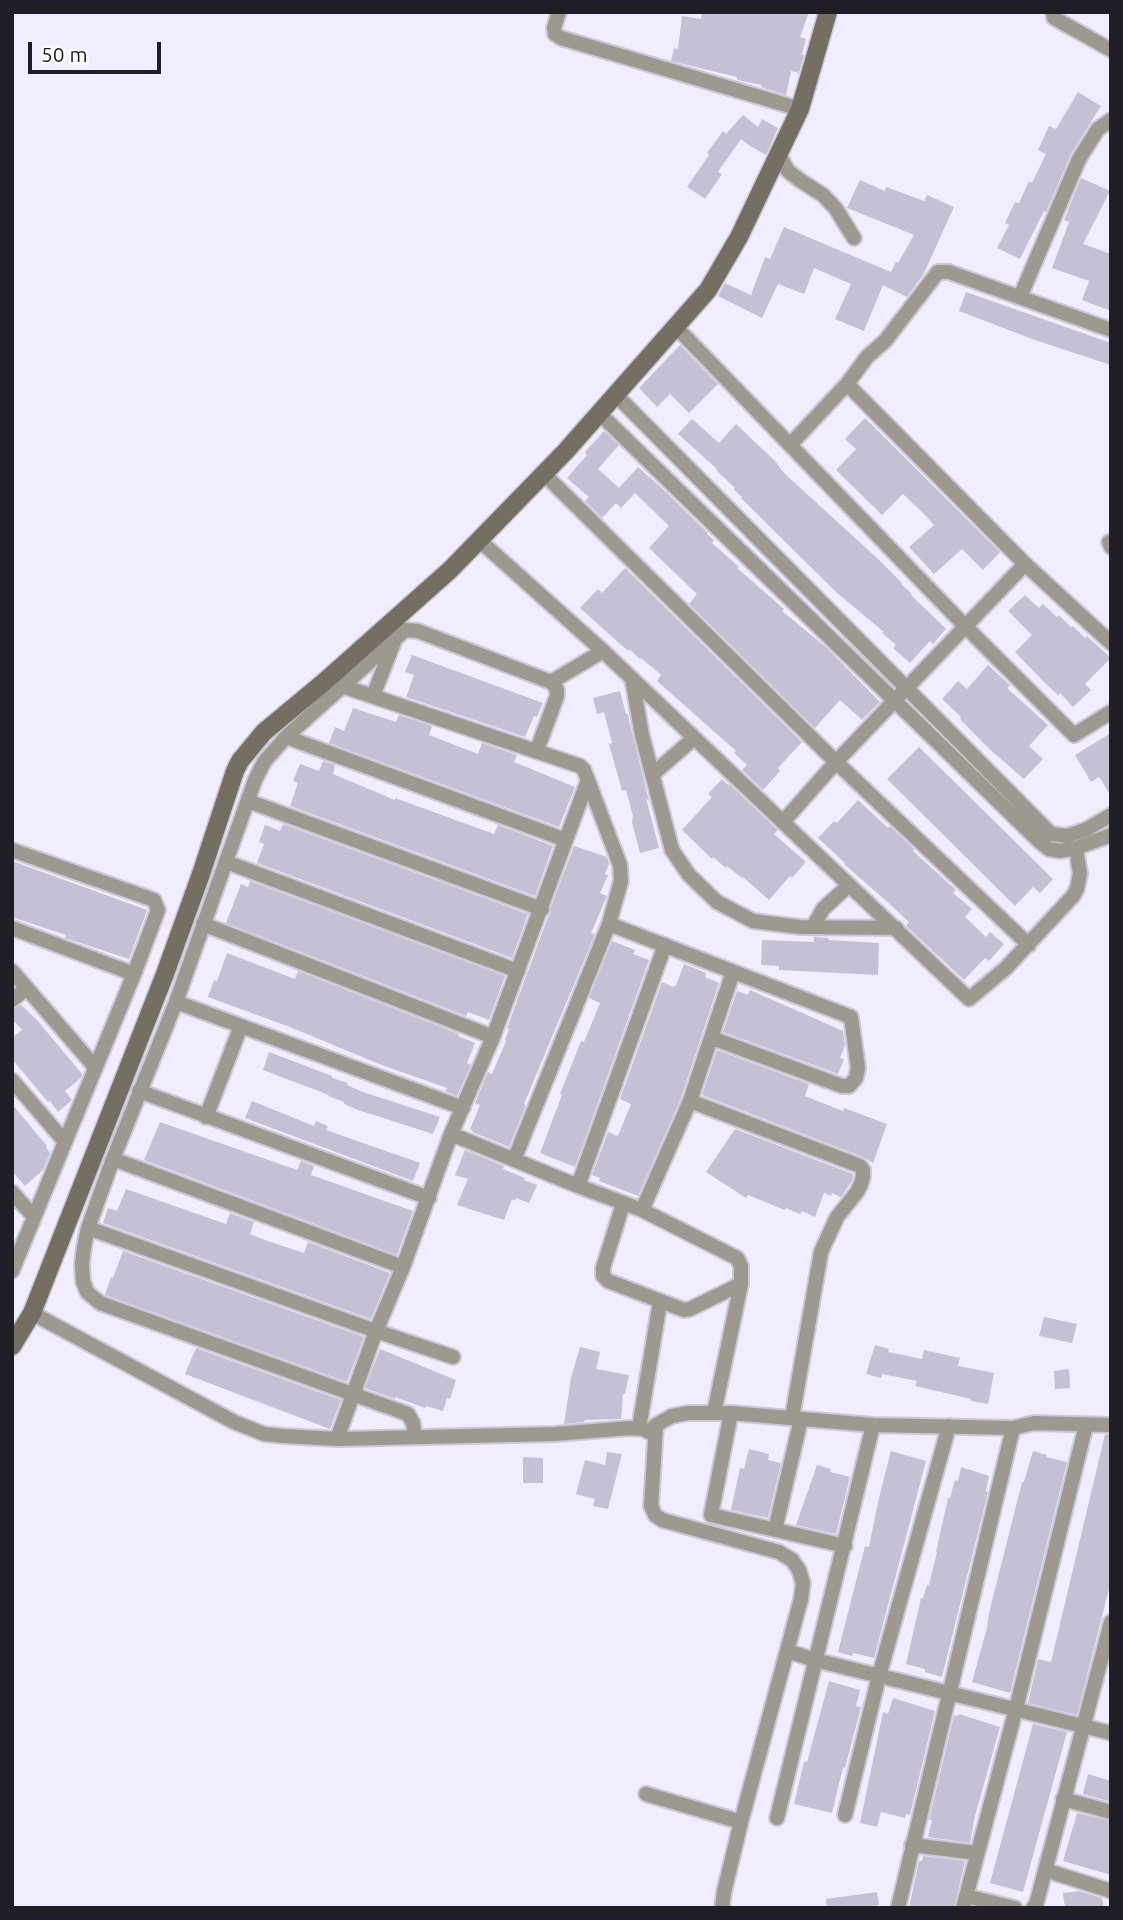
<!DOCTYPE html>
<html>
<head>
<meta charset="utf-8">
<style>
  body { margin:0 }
  #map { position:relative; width:1123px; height:1920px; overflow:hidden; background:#f1edfe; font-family:Ubuntu,sans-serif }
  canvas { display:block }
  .frame { position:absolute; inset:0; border:14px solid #1f1d25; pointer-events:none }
  .scale { position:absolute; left:28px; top:42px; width:133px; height:32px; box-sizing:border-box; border:4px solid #1f1d25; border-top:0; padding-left:9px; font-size:21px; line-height:24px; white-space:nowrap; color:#1f1d25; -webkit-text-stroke:5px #fdfdfd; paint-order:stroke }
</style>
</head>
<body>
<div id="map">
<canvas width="1123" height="1920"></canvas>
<div class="frame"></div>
<div class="scale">50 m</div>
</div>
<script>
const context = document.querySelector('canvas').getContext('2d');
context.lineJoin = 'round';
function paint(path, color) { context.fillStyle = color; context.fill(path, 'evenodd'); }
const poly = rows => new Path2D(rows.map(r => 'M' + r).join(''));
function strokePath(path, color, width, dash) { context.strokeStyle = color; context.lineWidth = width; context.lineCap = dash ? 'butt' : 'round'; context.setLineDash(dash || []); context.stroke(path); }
const building = poly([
  [702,12,809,12,800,37,806,39,802,54,804,55,799,73,791,71,786,95,761,87,762,85,737,80,737,77,671,61,674,48,678,49,682,16,701,19],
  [1078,92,1101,106,1071,154,1046,212,1044,211,1020,259,997,248,1009,225,1005,223,1015,202,1019,203,1029,181,1032,183,1046,154,1038,150,1049,126,1056,129],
  [743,115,758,127,762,119,778,128,766,155,750,146,741,139,718,172,722,174,705,199,687,187,709,155,707,153,723,131,726,134],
  [1081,178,1110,191,1083,244,1111,254,1111,311,1082,300,1089,281,1052,268,1069,222,1064,220],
  [860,180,885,191,886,187,924,201,927,195,954,207,923,275,907,297,883,285,864,331,835,319,851,284,814,268,804,294,778,284,762,318,718,296,725,283,751,295,765,257,770,259,784,227,891,272,896,262,898,263,914,235,847,208],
  [966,292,1111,343,1111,365,1032,339,959,311],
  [680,345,718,384,689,413,670,394,657,407,639,388],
  [865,418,1000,552,983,570,962,549,934,574,909,547,934,525,924,514,903,494,882,515,836,470,856,449,845,439],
  [692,419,719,443,736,424,775,461,784,473,878,559,902,583,901,584,912,594,911,595,946,629,933,644,930,641,910,663,893,648,896,645,882,633,884,632,837,593,741,498,742,497,734,490,735,488,716,470,717,469,678,434],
  [604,431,619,445,598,469,619,488,638,467,665,491,708,533,707,534,714,540,712,543,739,567,737,568,784,609,782,611,827,648,880,702,862,720,840,700,815,728,689,604,697,594,649,548,669,526,635,493,621,508,616,503,602,518,585,501,589,497,567,478,587,455,585,452],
  [625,568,802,742,778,768,780,771,763,790,742,770,747,765,734,753,736,751,657,681,661,675,641,658,640,659,629,649,628,651,580,608,598,589,602,593],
  [1025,595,1039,608,1043,604,1057,617,1059,615,1071,627,1073,626,1085,638,1087,636,1111,658,1085,684,1091,690,1073,707,1060,693,1058,695,1044,682,1015,652,1032,635,1008,611],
  [412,655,543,703,537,717,534,716,525,737,406,697,414,675,405,672],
  [988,665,1010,685,1007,688,1048,725,1029,746,1043,759,1024,779,987,747,960,719,961,717,942,699,958,681,967,689],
  [620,691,626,714,628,714,629,720,649,801,646,798,659,848,640,853,632,822,633,816,626,790,622,791,609,744,612,743,604,712,597,714,593,698],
  [353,708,396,722,399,715,432,726,429,735,478,754,482,743,517,755,514,762,575,787,559,827,329,743,335,727,344,731],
  [1111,733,1111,796,1099,777,1091,782,1075,755],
  [919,747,1053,879,1040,893,1033,887,1015,906,887,779],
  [323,761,335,765,333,774,395,800,395,798,494,834,498,825,553,846,535,896,290,806,298,783,293,781,300,764,319,771],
  [722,779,728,785,729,784,778,830,774,834,806,862,792,878,790,876,769,900,743,877,742,878,727,866,726,868,713,857,712,859,682,830,712,797,708,794],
  [858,800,888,828,890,826,914,849,913,851,956,890,953,893,972,909,965,917,986,937,990,932,1004,944,989,961,985,958,964,980,906,926,909,922,893,907,844,864,845,863,818,838,834,821,837,823],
  [283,824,528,914,512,958,257,863,264,844,259,842,265,825,280,831],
  [574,846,607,857,609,864,605,874,608,875,600,893,607,896,591,933,595,934,524,1104,526,1105,509,1147,472,1132,473,1131,470,1129,480,1105,475,1103,488,1072,492,1074,506,1041,505,1040,509,1029,507,1028,548,917,551,913,551,907],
  [12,861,147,910,129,959,65,938,66,935,12,917],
  [250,881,505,976,489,1020,468,1012,466,1016,226,923,241,884,248,887],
  [814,937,829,938,828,940,879,943,878,975,779,970,779,966,761,965,762,940,814,942],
  [612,941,635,950,633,954,649,960,575,1167,540,1153,562,1095,560,1094,581,1041,584,1042,600,1003,589,998],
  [227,953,295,979,298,971,459,1034,458,1036,475,1043,467,1063,471,1065,457,1096,445,1091,447,1088,379,1064,290,1027,208,997,214,980,217,981],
  [684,964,706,973,705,977,719,983,681,1098,638,1196,599,1181,600,1178,592,1175,608,1132,618,1136,631,1104,620,1099,662,982,673,987,676,985],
  [750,990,843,1031,845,1045,840,1058,844,1059,838,1074,723,1032,737,991,748,995],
  [21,1005,37,1020,82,1074,81,1078,65,1091,72,1100,58,1112,50,1101,48,1102,12,1059,12,1038,22,1030,12,1019,12,1009],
  [717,1050,809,1084,805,1096,843,1111,844,1108,887,1124,873,1163,863,1157,702,1095],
  [269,1052,332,1076,332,1078,348,1083,347,1085,363,1092,440,1117,433,1134,358,1110,344,1104,344,1102,328,1096,329,1095,263,1070],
  [252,1101,314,1126,316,1121,328,1126,326,1130,420,1163,413,1181,245,1118],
  [12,1104,47,1146,46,1147,50,1153,43,1170,25,1186,12,1171],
  [160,1122,297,1170,301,1161,314,1166,311,1175,413,1211,397,1255,144,1160],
  [735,1129,853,1174,852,1181,841,1197,832,1193,831,1196,824,1193,815,1217,802,1211,800,1214,786,1208,785,1210,748,1195,746,1198,706,1172],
  [465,1150,504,1166,503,1169,525,1178,524,1180,537,1185,529,1203,516,1198,515,1201,512,1199,504,1220,457,1205,468,1179,455,1175],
  [126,1189,226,1224,230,1213,254,1222,250,1234,265,1240,304,1253,308,1242,390,1273,371,1319,103,1223,108,1208,117,1211],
  [123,1251,364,1337,347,1382,105,1295,111,1277,113,1278],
  [1044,1317,1077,1324,1072,1343,1039,1336],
  [875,1345,889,1349,888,1352,922,1359,924,1350,960,1358,958,1366,994,1373,988,1404,971,1401,971,1399,915,1386,917,1381,882,1374,881,1378,866,1374],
  [580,1347,600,1352,596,1369,629,1375,625,1394,623,1394,621,1419,585,1420,584,1422,564,1424,571,1378],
  [196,1348,341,1400,330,1429,185,1374],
  [380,1349,456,1380,450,1399,447,1398,443,1411,426,1406,425,1408,395,1397,395,1399,365,1388],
  [1069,1369,1070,1388,1055,1389,1054,1371],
  [1105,1434,1111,1435,1111,1581,1077,1715,1028,1703,1038,1659,1051,1662],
  [749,1449,769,1454,768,1460,781,1463,768,1518,731,1510,740,1468,744,1469],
  [891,1451,926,1461,874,1658,853,1653,852,1656,838,1652,865,1546,869,1547,878,1502],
  [1033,1451,1047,1455,1046,1457,1067,1462,1010,1693,972,1682,987,1628,989,1613,1022,1482,1024,1482],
  [607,1452,622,1454,608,1509,593,1506,595,1499,576,1494,585,1460,605,1465],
  [523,1457,543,1458,543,1483,523,1483],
  [817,1465,831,1469,830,1472,850,1477,836,1534,796,1525],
  [961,1467,989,1476,986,1491,988,1492,942,1677,925,1672,925,1669,906,1664,921,1598,923,1598,927,1585,929,1585,937,1552,936,1552,948,1498,950,1498,955,1480,958,1481],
  [829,1681,860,1690,856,1706,861,1707,845,1768,843,1767,832,1813,794,1804,804,1762,807,1762],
  [893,1698,935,1711,910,1815,906,1814,905,1818,881,1812,877,1827,860,1823,883,1712,888,1714],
  [959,1714,1000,1727,975,1816,970,1843,928,1837,932,1820,929,1820,954,1715,958,1716],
  [1033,1724,1067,1732,1023,1892,990,1883],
  [1088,1774,1111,1781,1111,1802,1083,1794],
  [1077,1813,1111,1821,1111,1875,1063,1861],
  [923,1856,965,1861,954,1908,909,1908,919,1861,922,1861],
  [1079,1891,1102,1898,1104,1908,1065,1908,1063,1893],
  [877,1892,879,1905,862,1908,827,1908,826,1899]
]);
const street = poly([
  [559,12,554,28,555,34,561,38,800,109],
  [1053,12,1054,18,1111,50],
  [779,155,788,171,801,181,823,195,836,209,854,238],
  [1020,297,1079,159,1098,129,1111,120],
  [676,327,966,627,1074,735,1111,712],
  [847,384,1025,564,1111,643],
  [616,395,1051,834,1067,836,1087,829,1111,815],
  [600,414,1040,842,1049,849,1061,851,1076,848,1111,835],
  [790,445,847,384,867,357,885,341,938,272,949,272,1111,330],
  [543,473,836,762,1029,945],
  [479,540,603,651,969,999,1006,968,1073,896,1077,889,1080,874,1076,848],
  [1109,542,1111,547],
  [632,679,642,735,672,850,689,875,717,902,753,921,800,927,896,928],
  [551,682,603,651],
  [342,686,580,766,584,770,620,865,621,881,609,924,851,1017,858,1068,856,1078,849,1086,842,1086,712,1038],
  [373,696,394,642],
  [286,737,566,840],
  [652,775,694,738],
  [248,801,542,909],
  [783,822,836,762,1025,564],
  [12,850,154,900,158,910,134,974,12,1271],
  [226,862,518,971],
  [203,924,493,1037],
  [813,927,823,909,849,885],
  [12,928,134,974],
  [12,971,95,1067],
  [12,1000,27,988],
  [176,1002,463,1108],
  [12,1080,65,1142],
  [139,1091,429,1198],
  [690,1101,860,1166,863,1170,863,1176,861,1184,857,1192,837,1217,821,1252,792,1418],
  [206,1117,241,1026],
  [451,1134,578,1186,642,1210,690,1101,733,972],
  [113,1159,403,1267],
  [514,1160,609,924],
  [578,1186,665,945],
  [12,1192,34,1217],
  [623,1204,603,1268,603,1276,608,1281,684,1310,690,1309,741,1284,741,1266,737,1258,642,1210],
  [88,1228,376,1331,453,1357],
  [32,1313,234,1422,264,1434,284,1436,337,1439,555,1434,630,1428,643,1429,649,1432,656,1425,672,1416,688,1413,731,1413,873,1425,1013,1428,1034,1423,1111,1425],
  [714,1413,741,1284],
  [731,1413,711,1515,845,1546],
  [656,1425,651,1506,655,1515,662,1520,779,1552,792,1560,799,1570,803,1583,801,1599,741,1822,724,1892,722,1908],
  [639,1428,660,1302],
  [415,1437,413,1423,408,1414,100,1303,87,1292,83,1281,82,1264,84,1247,88,1228,113,1159,176,1002,255,780,264,762,286,737,405,630,418,631,551,682,554,685,557,690,557,696,537,750],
  [337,1439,376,1331,403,1267,451,1134,493,1037,588,780],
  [775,1530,801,1419],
  [787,1651,815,1660,1111,1733],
  [646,1794,741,1822],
  [1063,1799,1111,1812],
  [845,1815,879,1676,949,1426],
  [777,1818,873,1425],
  [912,1845,977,1853],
  [1045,1870,1111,1891],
  [966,1896,1015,1908],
  [898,1908,1013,1428],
  [963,1908,1016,1709,1086,1425],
  [1033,1908,1036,1905,1111,1622]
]);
const secondary = poly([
  [12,1346,32,1313,165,974,201,874,235,771,240,761,264,732,323,683,450,570,565,452,708,290,739,237,800,109,828,12]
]);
paint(building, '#c5c0d4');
strokePath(street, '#cbc8d7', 18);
strokePath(secondary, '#cbc8d7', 21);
strokePath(street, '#9d9890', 14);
strokePath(secondary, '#756f63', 18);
</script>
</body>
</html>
